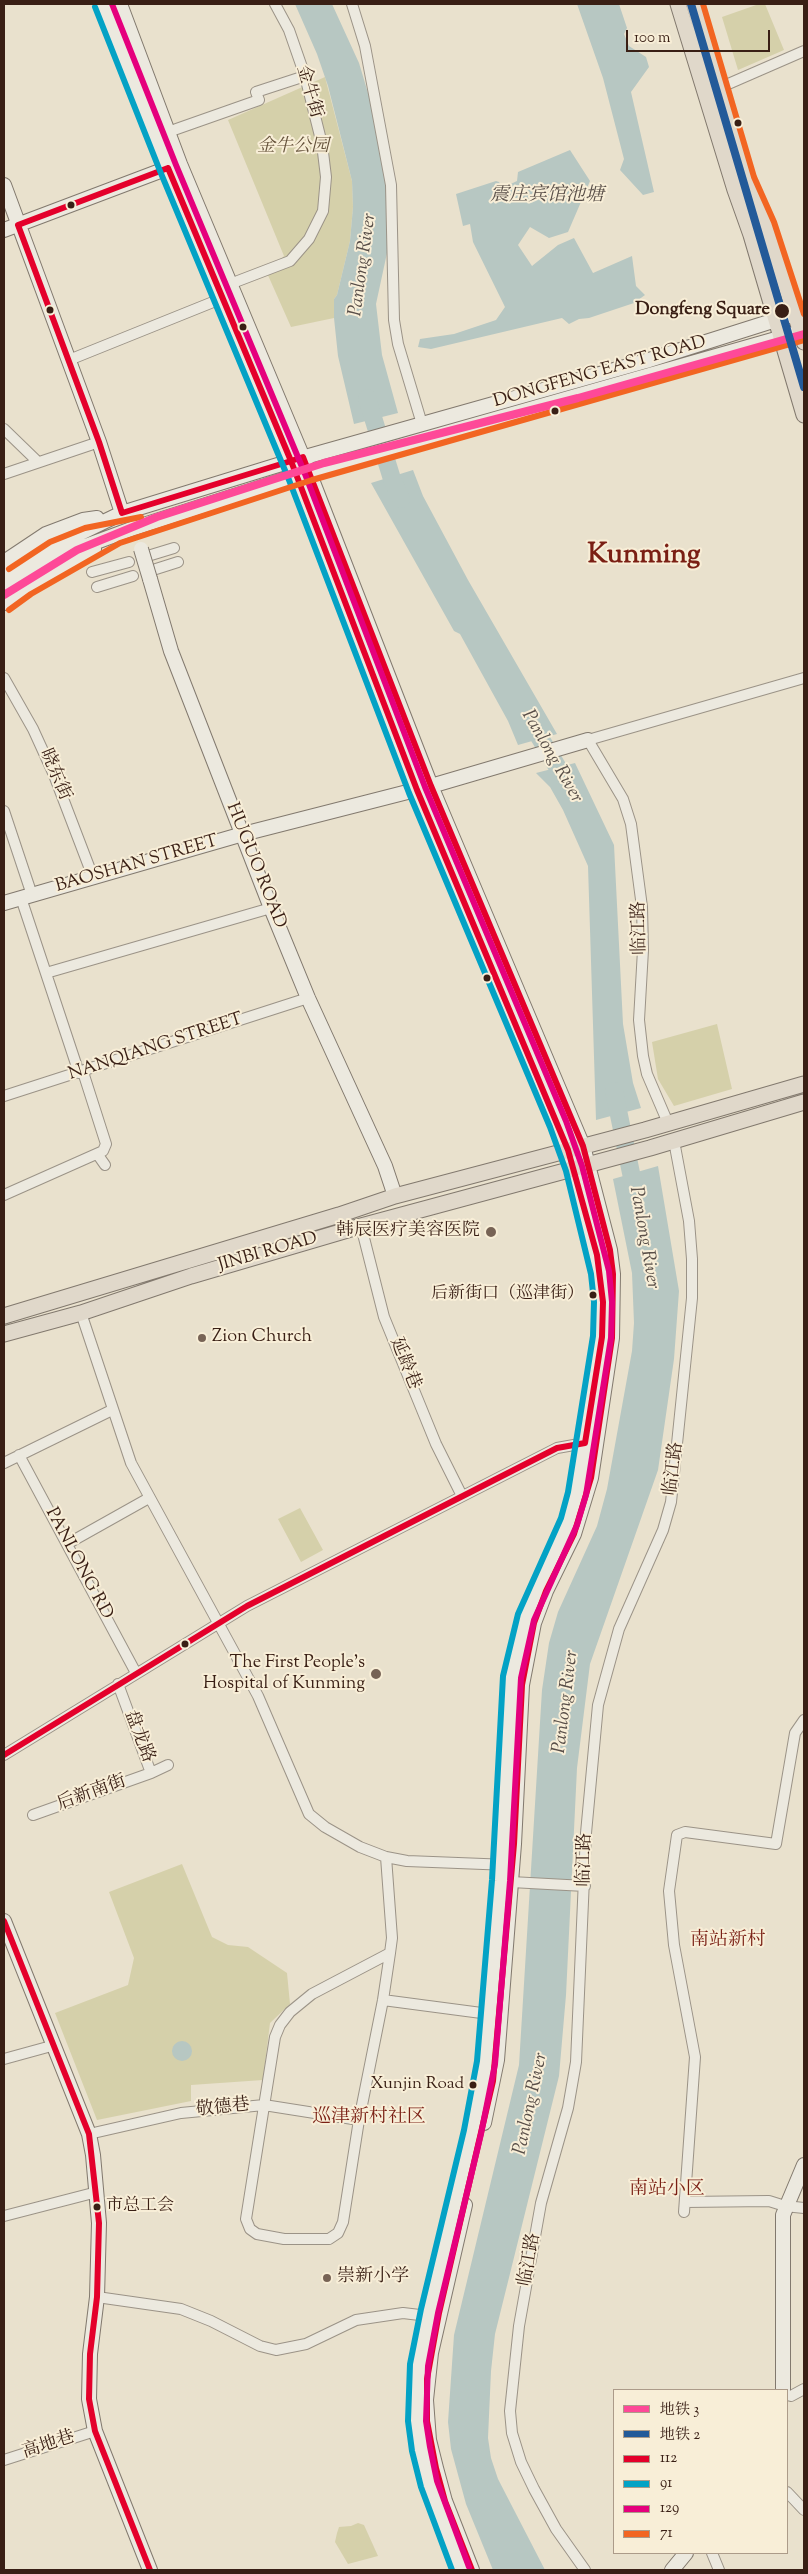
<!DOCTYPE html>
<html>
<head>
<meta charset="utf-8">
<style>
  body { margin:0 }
  #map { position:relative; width:808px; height:2574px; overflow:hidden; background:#e9e1cd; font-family:"Sorts Mill Goudy","Noto Serif SC",serif }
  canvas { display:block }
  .frame { position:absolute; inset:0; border:5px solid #391f15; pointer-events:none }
  .legend { position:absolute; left:613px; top:2389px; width:175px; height:165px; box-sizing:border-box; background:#f8eed7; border:1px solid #ac9b89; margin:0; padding:6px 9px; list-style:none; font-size:15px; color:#391f15 }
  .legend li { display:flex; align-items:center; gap:10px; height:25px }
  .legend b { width:25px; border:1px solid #ac9b89 }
  .scale { position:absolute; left:626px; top:30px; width:144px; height:22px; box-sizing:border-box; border:2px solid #391f15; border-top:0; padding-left:6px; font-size:15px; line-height:18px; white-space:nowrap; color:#391f15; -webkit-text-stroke:4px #f8eed7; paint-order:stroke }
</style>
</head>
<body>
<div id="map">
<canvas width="808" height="2574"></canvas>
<div class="frame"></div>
<ul class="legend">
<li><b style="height:6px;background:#fe4998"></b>地铁 3</li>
<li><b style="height:6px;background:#235a99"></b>地铁 2</li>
<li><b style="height:6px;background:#e4002b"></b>112</li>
<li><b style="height:6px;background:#03a2c5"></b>91</li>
<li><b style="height:6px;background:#e5007d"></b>129</li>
<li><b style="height:6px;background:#f26522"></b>71</li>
</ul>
<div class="scale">100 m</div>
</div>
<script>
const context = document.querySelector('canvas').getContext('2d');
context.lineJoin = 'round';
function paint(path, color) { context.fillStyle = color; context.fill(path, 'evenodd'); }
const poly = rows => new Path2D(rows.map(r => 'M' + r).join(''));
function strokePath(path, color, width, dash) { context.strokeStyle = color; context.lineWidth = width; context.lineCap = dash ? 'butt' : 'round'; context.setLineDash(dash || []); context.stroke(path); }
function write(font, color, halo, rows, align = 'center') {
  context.font = font + ' "Sorts Mill Goudy","Noto Serif SC",serif'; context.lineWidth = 4; context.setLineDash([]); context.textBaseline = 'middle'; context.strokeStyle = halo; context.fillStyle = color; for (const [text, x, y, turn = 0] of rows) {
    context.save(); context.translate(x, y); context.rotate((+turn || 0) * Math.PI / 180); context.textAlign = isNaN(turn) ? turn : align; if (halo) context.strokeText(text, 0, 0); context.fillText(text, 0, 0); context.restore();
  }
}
const green = poly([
  [759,4,765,4,784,50,738,70,722,17],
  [325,77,352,181,353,207,350,241,337,295,334,299,334,318,291,327,267,273,284,256,228,120],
  [717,1024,732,1089,674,1106,658,1079,652,1042],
  [300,1508,323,1550,301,1562,278,1519],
  [182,1864,212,1937,228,1945,248,1947,287,1973,290,2004,270,2023,263,2080,191,2085,191,2101,97,2120,55,2013,128,1985,134,1958,109,1892],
  [358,2523,364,2525,378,2556,348,2564,335,2542,337,2533,339,2527,351,2526]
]);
const water = poly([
  [295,4,332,4,359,63,374,113,389,186,387,253,376,304,382,355,398,413,354,424,338,356,334,318,334,299,337,295,350,241,353,207,352,181,328,86,317,54],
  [577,4,619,4,627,28,624,34,629,46,646,57,649,67,631,92,654,192,643,195,620,170,624,159,603,78],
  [570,150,590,181,568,232,549,238,530,227,518,245,532,266,558,245,574,238,593,273,632,256,636,286,645,295,634,303,589,318,579,319,569,324,562,318,431,349,418,347,420,339,454,334,496,320,505,307,473,242,470,224,463,226,456,194,496,181,499,182,502,188,517,181,518,172],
  [413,470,423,496,468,580,557,734,518,745,508,721,460,634,454,631,371,483],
  [575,763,614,845,623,1024,633,1083,641,1108,596,1120,588,866,563,810,550,787,536,773],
  [658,1166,679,1291,674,1359,658,1470,590,1664,577,1768,566,1995,559,2076,495,2334,491,2371,488,2438,491,2458,498,2479,545,2570,493,2570,466,2504,451,2449,448,2422,454,2335,519,2065,542,1690,549,1643,558,1612,597,1526,607,1489,632,1351,634,1323,632,1273,613,1179],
  '172 2051a10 10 0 1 1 20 0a10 10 0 1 1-20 0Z'
]);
const river = poly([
  [367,398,392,479,401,499],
  [528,718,570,788],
  [614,1091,636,1197]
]);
const street = poly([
  [352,4,365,46,391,185,394,320,398,344,422,424],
  [719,88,804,51],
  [168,132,259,100,256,92,305,76],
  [230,284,290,261,309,239,323,211,326,177,322,144,305,76,289,30,275,4],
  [69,360,223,298],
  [4,429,37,461],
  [4,474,99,442],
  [151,555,174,548],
  [156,569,178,562],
  [92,572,129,562],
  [97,587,133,576],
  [4,678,33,729,54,775,93,877],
  [4,811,32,895],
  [21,898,79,1073],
  [46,973,271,908],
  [4,1096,308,998],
  [668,1123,647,1074,643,1056,639,1020,643,950,642,907,631,824,623,799,588,740,804,678],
  [98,1155,105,1165],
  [4,1195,103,1151,106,1144,83,1072],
  [361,1226,384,1317,436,1444,462,1496],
  [81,1313,131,1463,258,1696,309,1814,325,1827,360,1847,386,1857,407,1861,509,1865],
  [19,1455,136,1673],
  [4,1463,112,1410],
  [67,1544,149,1498],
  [118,1684,151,1773,168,1765],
  [4,1755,247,1606,557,1448,585,1443],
  [33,1815,151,1773],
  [386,1857,392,1938,390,1953,383,2000,359,2120,343,2222,338,2233,329,2239,284,2239,257,2234,250,2229,246,2219,275,2037,280,2025,290,2012,312,1994,390,1953],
  [511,1882,585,1886],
  [383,2000,489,2014],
  [4,2059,55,2045],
  [89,2134,181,2113,264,2105,359,2120],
  [685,2202,769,2201,785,2206,804,2208],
  [684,2212,695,2057,674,1945,669,1891,677,1835,685,1832,776,1844,795,1733,804,1720],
  [4,2216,97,2192],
  [97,2297,181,2309,211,2321,260,2346,276,2350,306,2344,356,2320,403,2313,428,2316],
  [787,2395,791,2396,804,2389],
  [4,2460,95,2431],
  [787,2492,804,2510],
  [712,2553,719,2570],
  [585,2570,556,2529,534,2489,521,2462,512,2433,510,2411,519,2326,541,2203,568,2108,576,2062,586,1833,598,1705,619,1629,663,1530,671,1502,692,1298,692,1259,689,1221,674,1141]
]);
const secondary = poly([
  [103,4,168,168,297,477,417,790,558,1124,574,1168,600,1272,603,1302,602,1337,577,1494,569,1521,526,1617,512,1677,501,1881,486,2062,473,2132,429,2311,419,2365,417,2421,421,2449,429,2484,461,2570],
  [120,4,180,164,309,472,431,786,583,1146,610,1250,613,1274,612,1338,591,1478,574,1534,546,1591,534,1623,522,1685,514,1844,497,2060,484,2123],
  [4,185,99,442,122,513],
  [4,230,168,168],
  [4,562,46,534,83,520,97,518],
  [4,576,29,558,122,513,291,461,646,361,804,311],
  [150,579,171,651,271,908,308,998,385,1166,395,1196],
  [4,592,38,568,64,554,134,528,309,472,804,331],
  [4,603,26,587,94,549],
  [4,903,243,834,431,786,588,740],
  [4,1921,89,2134,93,2155,99,2223,97,2297,90,2354,89,2399,95,2431,150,2570],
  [465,2205,431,2353,426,2400,429,2440,436,2468,445,2501,472,2570],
  [783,2390,783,2215,804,2165],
  [672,2570,686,2553]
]);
const primary = poly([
  [678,4,735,190,751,235,804,415],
  [694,4,746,180,766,225,804,342],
  [4,1316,339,1215,395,1196,645,1130,804,1084],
  [4,1334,81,1313,191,1276,361,1226,650,1148,804,1102]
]);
const secondaryBridge = poly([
  [141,549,150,579]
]);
const bus1 = poly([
  [168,168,291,461,122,513,99,442,18,225,168,168],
  [291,461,303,457,431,786,583,1146,610,1250,613,1274,612,1338,591,1478,574,1534,546,1591,534,1623,522,1685,514,1844,493,2081,439,2313,427,2379,427,2421,436,2468,445,2501,472,2570],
  [4,1755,247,1606,557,1448,585,1443,602,1337,603,1302,597,1255,568,1150,417,790,291,461],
  [4,1921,89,2134,99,2223,97,2297,90,2354,89,2399,95,2431,150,2570]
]);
const bus2 = poly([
  [95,7,160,171,289,480,409,793,550,1127,566,1171,591,1274,594,1302,593,1336,568,1492,561,1518,518,1614,503,1676,492,1880,477,2061,464,2130,421,2309,410,2364,408,2421,412,2451,421,2487,452,2570]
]);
const bus3 = poly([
  [112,4,176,165,305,474,425,787,566,1121,582,1166,609,1271,612,1302,611,1338,586,1495,577,1525,534,1620,521,1678,510,1881,495,2064,481,2134,438,2313,428,2366,426,2421,430,2447,437,2481,469,2567]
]);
const bus4 = poly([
  [703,4,754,177,774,222,804,314],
  [9,569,50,542,85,528,141,517],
  [9,610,31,594,120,543,312,480,804,340]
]);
const metro1 = poly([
  [4,595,77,550,157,517,324,463,578,398,804,334]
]);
const metro2 = poly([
  [691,4,804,387]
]);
const markers = [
  [738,123,4.5,"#391f15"],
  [71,205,4.5,"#391f15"],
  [50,310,4.5,"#391f15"],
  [782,311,8,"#391f15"],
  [243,327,4.5,"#391f15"],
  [555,411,4.5,"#391f15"],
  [487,978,4.5,"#391f15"],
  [491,1232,6,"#776355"],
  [593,1295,4.5,"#391f15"],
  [202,1338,5,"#776355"],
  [185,1644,4.5,"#391f15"],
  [376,1674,6,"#776355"],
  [473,2085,4.5,"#391f15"],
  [97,2207,4.5,"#391f15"],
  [327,2278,5,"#776355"]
];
const busNames = [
  ["后新街口（巡津街）",584,1295],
  ["Xunjin Road",464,2085],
  ["市总工会",106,2207,"left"]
];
const streetNames = [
  ["金牛街",308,92,74],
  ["DONGFENG EAST ROAD",600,373,-16],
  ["晓东街",54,775,67],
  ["BAOSHAN STREET",137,865,-16],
  ["HUGUO ROAD",255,866,68],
  ["临江路",641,928,-91],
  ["NANQIANG STREET",156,1048,-18],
  ["JINBI ROAD",268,1253,-16],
  ["延龄巷",404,1364,68],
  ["临江路",675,1469,-83],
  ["PANLONG RD",78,1564,62],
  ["盘龙路",138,1737,69],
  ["后新南街",92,1794,-20],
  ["临江路",586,1860,-89],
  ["敬德巷",223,2109,-6],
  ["临江路",531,2260,-80],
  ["高地巷",49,2446,-18]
];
const parkNames = [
  ["金牛公园",293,148]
];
const stopNames = [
  ["Dongfeng Square",770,311]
];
const poiNames = [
  ["韩辰医疗美容医院",480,1232],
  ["Zion Church",212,1338,"left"],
  ["The First People's",365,1664],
  ["Hospital of Kunming",365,1685],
  ["崇新小学",337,2278,"left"]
];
const waterNames = [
  ["震庄宾馆池塘",547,197],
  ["Panlong River",364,265,-82],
  ["Panlong River",551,757,60],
  ["Panlong River",643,1238,80],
  ["Panlong River",567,1702,-83],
  ["Panlong River",532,2104,-78]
];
const neighbourhoodNames = [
  ["南站新村",728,1942],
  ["巡津新村社区",369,2119],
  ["南站小区",667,2191]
];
const townNames = [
  ["Kunming",644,557]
];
paint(green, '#d5d0aa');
paint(water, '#b7c7c2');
strokePath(river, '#b7c7c2', 18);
strokePath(street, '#9b9387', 12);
strokePath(secondary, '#82796e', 16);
strokePath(primary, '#82796e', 17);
strokePath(street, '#ece9df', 10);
strokePath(secondary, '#ece9df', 14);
strokePath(primary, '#e0d8ca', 15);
strokePath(secondaryBridge, '#82796e', 16, []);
strokePath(secondaryBridge, '#ece9df', 14);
strokePath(bus1, '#e4002b', 6);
strokePath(bus2, '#03a2c5', 6);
strokePath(bus3, '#e5007d', 6);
strokePath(bus4, '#f26522', 6);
strokePath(metro1, '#fe4998', 8);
strokePath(metro2, '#235a99', 8);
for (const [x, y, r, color] of markers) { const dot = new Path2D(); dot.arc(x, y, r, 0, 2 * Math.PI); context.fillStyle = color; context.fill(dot); strokePath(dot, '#f8eed7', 2); }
write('17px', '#391f15', '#f8eed7', busNames, 'right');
write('18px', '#391f15', '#f8eed7', streetNames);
write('italic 18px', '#635039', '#f8eed7', parkNames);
write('bold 18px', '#391f15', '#f8eed7', stopNames, 'right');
write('18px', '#391f15', '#f8eed7', poiNames, 'right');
write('italic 19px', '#584e48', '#f8eed7', waterNames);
write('19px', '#7a1f14', '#f8eed7', neighbourhoodNames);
write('bold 28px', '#7a1f14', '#f8eed7', townNames);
</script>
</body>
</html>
